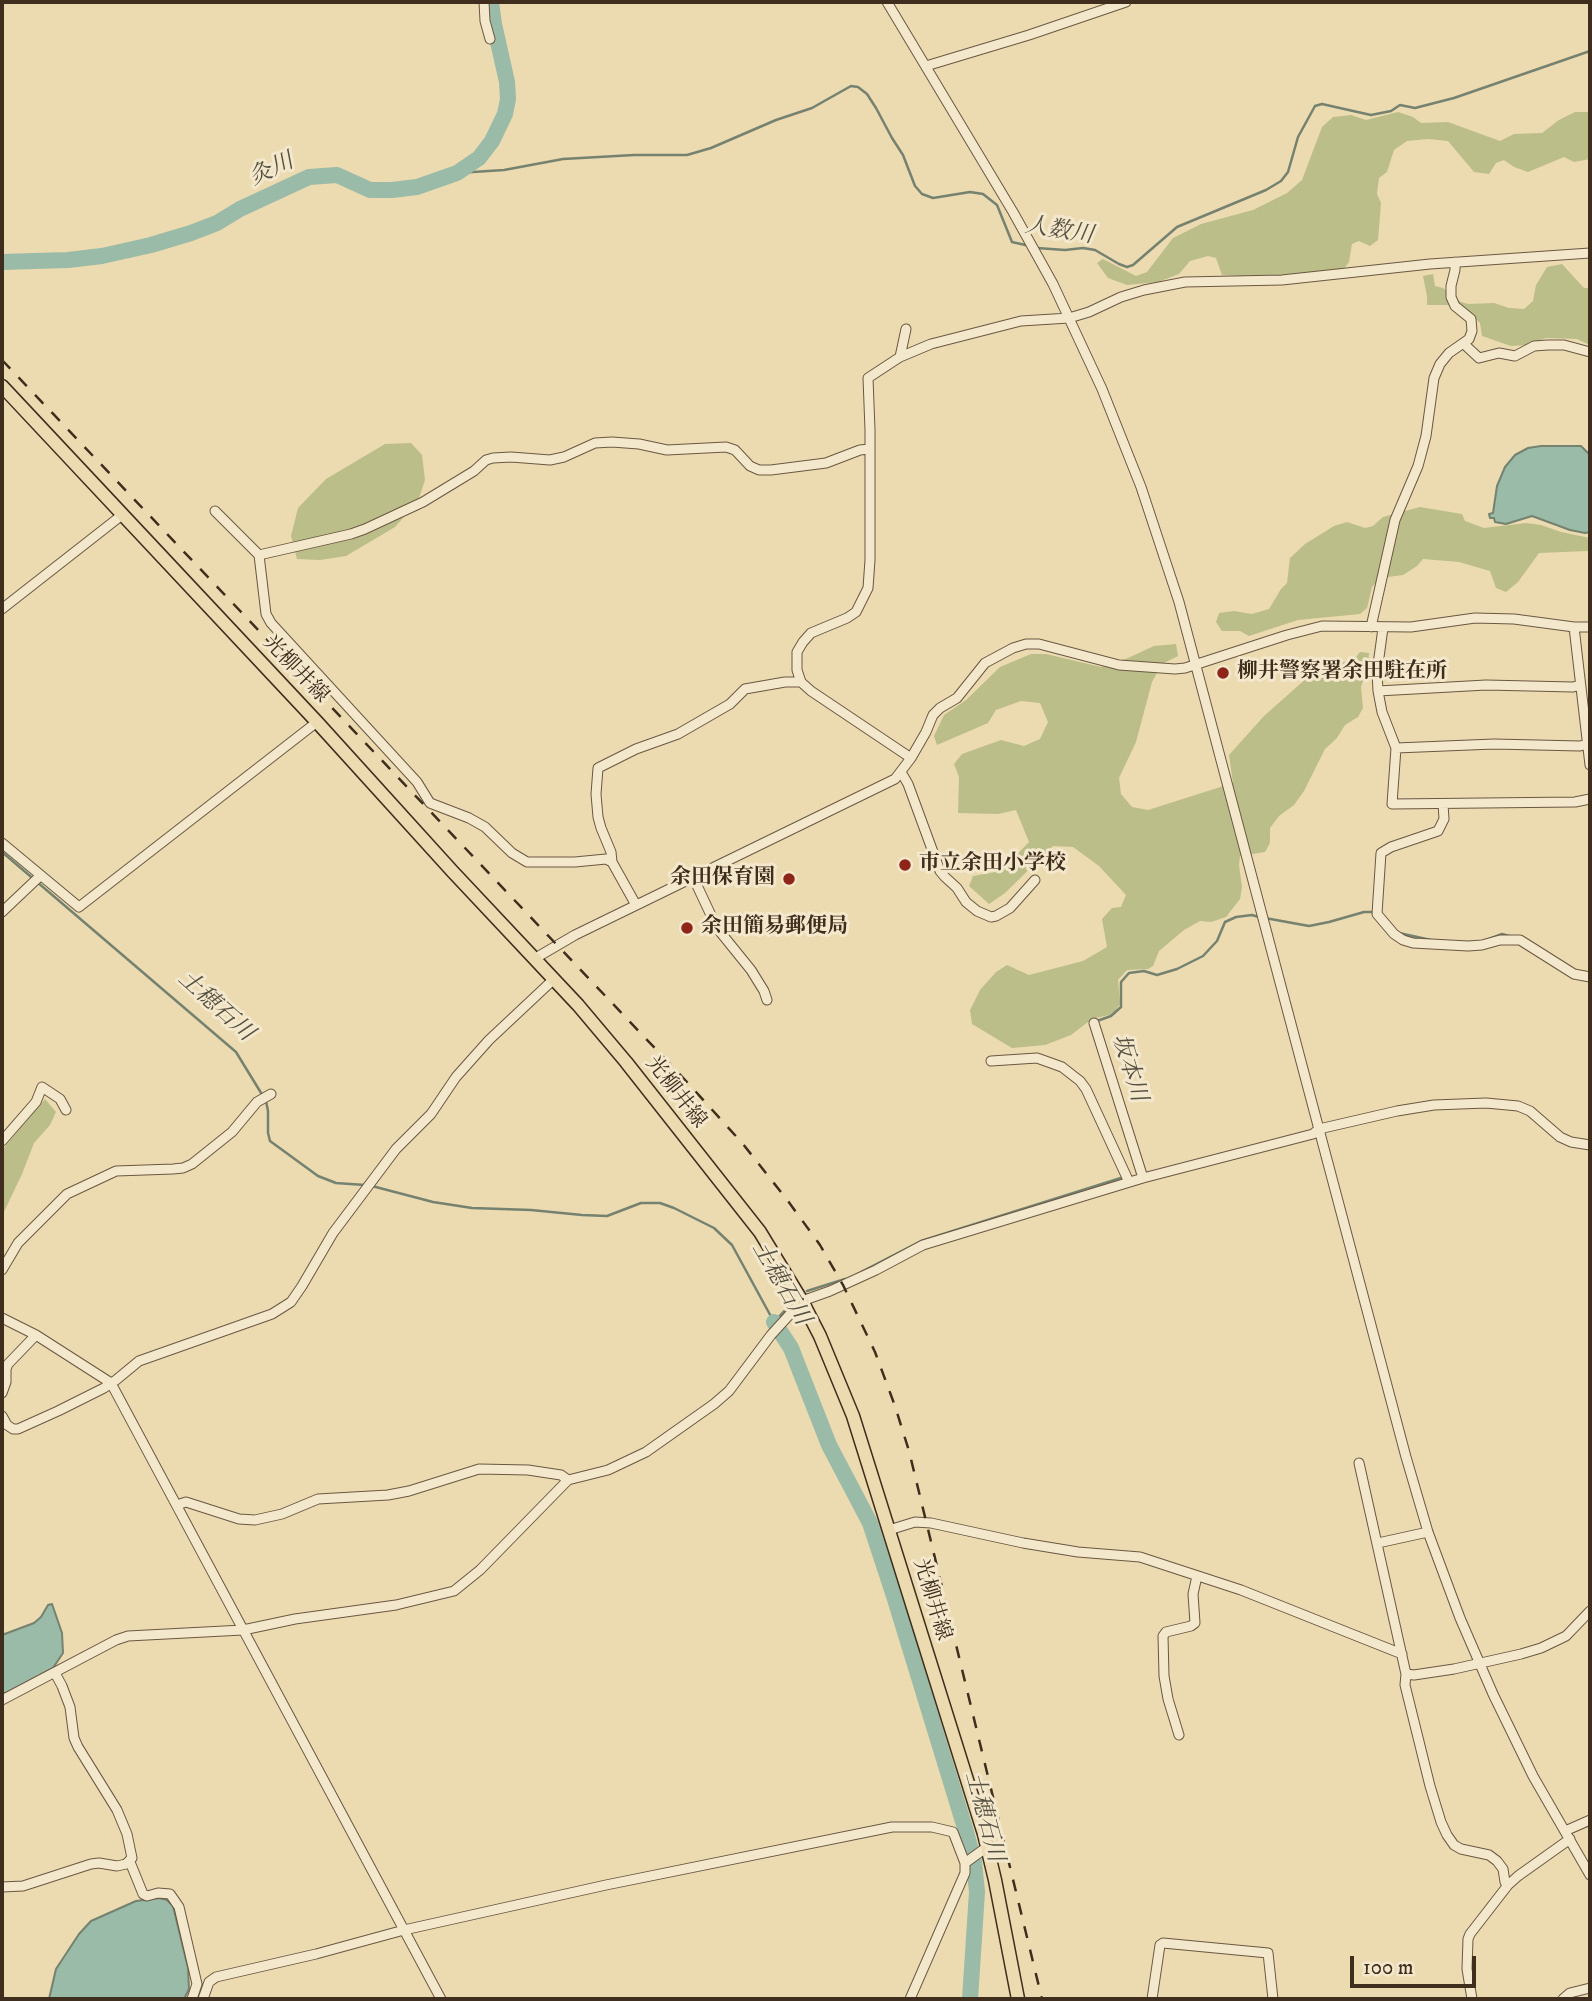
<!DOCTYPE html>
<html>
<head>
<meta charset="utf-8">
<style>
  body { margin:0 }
  #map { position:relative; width:1592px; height:2001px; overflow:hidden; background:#ecdab1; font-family:"IM FELL DW Pica",serif }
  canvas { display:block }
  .frame { position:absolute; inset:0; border:4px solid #3f2d1d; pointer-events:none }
  .scale { position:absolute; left:1350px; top:1956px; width:126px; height:32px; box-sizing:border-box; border:4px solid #3f2d1d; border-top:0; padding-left:9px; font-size:21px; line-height:24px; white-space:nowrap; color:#3f2d1d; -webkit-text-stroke:5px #f3e7cc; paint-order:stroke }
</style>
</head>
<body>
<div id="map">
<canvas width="1592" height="2001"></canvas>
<div class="frame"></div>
<div class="scale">100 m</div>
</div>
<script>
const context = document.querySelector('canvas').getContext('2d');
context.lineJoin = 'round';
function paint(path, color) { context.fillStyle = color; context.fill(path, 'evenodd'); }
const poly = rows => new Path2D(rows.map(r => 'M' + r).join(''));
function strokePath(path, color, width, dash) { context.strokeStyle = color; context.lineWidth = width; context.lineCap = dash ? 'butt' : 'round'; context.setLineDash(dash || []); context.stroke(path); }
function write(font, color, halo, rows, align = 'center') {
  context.font = font + ' "IM FELL DW Pica","Noto Serif JP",serif'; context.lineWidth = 6; context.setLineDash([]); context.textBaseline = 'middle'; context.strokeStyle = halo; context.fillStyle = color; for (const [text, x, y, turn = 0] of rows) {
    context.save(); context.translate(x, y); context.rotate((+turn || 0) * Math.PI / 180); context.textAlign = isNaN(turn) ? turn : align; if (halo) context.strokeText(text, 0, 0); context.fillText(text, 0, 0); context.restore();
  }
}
const green = poly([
  [1398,112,1413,117,1421,123,1448,122,1500,141,1514,134,1542,133,1559,120,1575,112,1590,112,1590,159,1574,162,1564,157,1528,172,1514,167,1504,160,1496,163,1489,174,1474,172,1448,141,1428,139,1407,141,1394,150,1387,172,1379,178,1377,194,1381,203,1378,240,1370,246,1359,241,1352,244,1349,262,1343,270,1279,278,1222,275,1216,258,1208,256,1190,261,1179,274,1158,282,1127,285,1108,278,1097,263,1103,259,1136,276,1147,272,1173,238,1201,224,1253,210,1287,193,1302,180,1322,127,1333,117,1351,115,1366,120],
  [1562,264,1584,288,1590,288,1590,345,1577,339,1546,338,1527,345,1511,346,1482,336,1480,323,1468,312,1449,305,1427,305,1427,296,1423,276,1433,274,1435,286,1443,288,1461,302,1468,304,1494,303,1509,308,1524,309,1533,301,1536,285,1547,267],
  [411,443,422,455,425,480,418,501,395,527,346,556,320,560,297,559,291,536,298,508,326,479,385,444],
  [1420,507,1462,514,1465,521,1484,528,1526,523,1541,525,1561,532,1590,538,1590,553,1588,551,1539,553,1518,582,1506,592,1496,588,1490,571,1459,562,1423,559,1417,566,1403,575,1380,578,1372,587,1367,608,1360,614,1298,620,1249,636,1240,631,1222,631,1216,622,1219,613,1234,611,1252,614,1269,609,1281,589,1287,583,1290,558,1305,544,1334,526,1347,522,1365,528,1373,526,1383,517],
  [1176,644,1178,656,1162,664,1152,682,1136,742,1119,778,1121,794,1132,807,1148,810,1233,783,1229,755,1264,716,1318,668,1331,663,1353,661,1360,652,1369,653,1368,666,1361,687,1363,708,1358,717,1345,725,1337,738,1325,749,1304,791,1294,805,1279,816,1270,828,1270,843,1265,852,1240,856,1239,865,1242,887,1240,899,1226,917,1211,922,1200,921,1184,930,1159,951,1153,966,1148,969,1127,970,1118,980,1120,1004,1113,1014,1092,1019,1071,1035,1045,1045,1012,1048,972,1024,970,1010,980,990,996,972,1007,965,1029,975,1083,961,1107,947,1102,919,1112,908,1121,907,1126,895,1099,866,1073,847,1053,846,1005,893,989,904,969,886,973,876,1001,871,1029,842,1016,810,998,814,958,813,959,777,954,764,962,754,1001,740,1024,746,1040,739,1048,722,1040,703,1021,701,996,710,988,723,937,745,934,736,944,715,966,700,1000,667,1031,654,1046,654,1101,667,1128,658,1154,646],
  [45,1099,56,1112,50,1125,34,1143,22,1174,2,1216,2,1150]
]);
const water = poly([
  [1541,446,1581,446,1590,455,1590,532,1585,533,1570,530,1532,516,1506,524,1495,522,1494,518,1490,518,1489,514,1493,513,1497,486,1505,467,1515,455,1528,448,1541,446],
  [52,1604,62,1633,63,1653,53,1668,2,1696,2,1635,34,1623,41,1617,48,1605,52,1604],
  [159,1898,167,1900,173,1906,188,1968,189,1989,184,1999,49,1999,56,1969,79,1934,91,1921,136,1901,159,1898]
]);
const stream = poly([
  [457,173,504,170,563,159,634,155,687,155,711,148,776,120,812,108,851,86,858,87,867,94,876,108,892,138,903,155,915,186,922,194,933,198,970,192,983,194,997,205,1012,242,1030,246],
  [1037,248,1065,250,1083,248,1095,250,1119,264,1127,267,1133,265,1177,227,1266,190,1281,181,1288,172,1298,137,1315,106,1322,104,1371,115,1391,111,1400,105,1415,108,1454,98,1590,51],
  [2,852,236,1052,266,1101,268,1111,268,1133,270,1141,318,1176,336,1183,365,1185],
  [1265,918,1309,926,1329,922,1364,912,1375,912],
  [1399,933,1431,940],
  [1489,939,1502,934,1509,936],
  [1097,1021,1111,1016,1121,1007,1121,982,1129,973,1144,971,1157,975,1177,969,1203,956,1217,941,1225,922,1236,917,1252,915,1259,917],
  [372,1186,433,1202,472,1208,531,1210,582,1215,607,1216,641,1203,660,1203,674,1208,714,1228,732,1245,774,1322,789,1306],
  [861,1272,921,1241,1124,1177],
  [807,1291,845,1279]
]);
const river = poly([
  [2,262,68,260,102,256,151,245,191,233,217,223,240,209,309,177,337,175,370,190,392,190,417,187,457,173,479,158,492,141,505,114,508,99,507,82,494,24,491,2],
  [774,1322,791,1348,829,1445,870,1523,894,1596,965,1828,974,1862,977,1892,970,1999]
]);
const minor = poly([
  [484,2,485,21,490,39],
  [887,2,1013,212,1053,284,1102,389,1141,487,1179,602,1406,1457,1428,1532,1460,1618,1493,1694,1533,1776,1590,1875],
  [926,66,1029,35,1126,2],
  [1464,344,1479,358,1499,353,1515,356,1534,346,1548,345,1564,345,1590,352],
  [900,357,906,329],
  [215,511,259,555,266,614,271,623,417,782,430,803,469,818,485,827,512,853,527,862,575,862,606,859,612,862,636,905],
  [259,555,351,534,365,529,423,502,474,471,486,460,493,458,511,457,550,460,564,457,595,443,612,442,639,444,667,450,726,447,735,450,750,466,759,470,771,470,826,463,860,450,869,449],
  [2,609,122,515],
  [1371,627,1395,520,1418,466,1426,436,1434,378,1440,364,1449,353,1469,339,1472,331,1471,319,1455,306,1451,297,1451,286,1455,270,1455,262],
  [1574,627,1590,765],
  [1383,628,1377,672,1378,691,1382,712,1396,748,1392,804,1575,802,1590,799],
  [1378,691,1486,685,1573,687,1580,685],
  [1396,748,1494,744,1580,746,1588,744],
  [911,758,811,691,801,682,797,670,797,652,803,642,811,633,847,618,856,612,868,588,870,560,870,430,868,378,900,357,931,344,1021,321,1069,318,1089,312,1121,297,1144,290,1185,282,1282,280,1430,264,1590,253],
  [901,772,908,784,940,871,945,877,957,888,966,902,977,911,991,917,996,916,1010,908,1035,880],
  [1443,804,1444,819,1438,831,1391,847,1381,853,1377,914,1394,934,1403,940,1413,943,1468,946,1482,945,1500,940,1520,940,1574,974,1590,977],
  [2,843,79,907,317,722],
  [612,862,611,852,601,828,598,817,596,794,598,768,636,749,678,734,730,704,745,689,785,682,801,682],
  [693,877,717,928,751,970,764,991,767,1000],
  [2,912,40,876],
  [534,959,575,935,895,779,911,758,926,732,933,715,940,708,957,698,985,663,1013,648,1026,644,1039,644,1119,665,1175,669,1185,668,1287,635,1322,626,1411,627,1475,618,1514,619,1574,627,1590,627],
  [1094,1023,1143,1178],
  [991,1061,1037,1058,1062,1067,1080,1081,1086,1089,1129,1182],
  [2,1141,36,1102,42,1087,60,1099,66,1110],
  [2,1270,18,1243,67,1194,116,1171,173,1169,183,1168,192,1164,232,1132,257,1102,271,1094],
  [2,1318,36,1335,111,1383,441,1999],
  [2,1393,6,1382,6,1369,8,1364,36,1335],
  [2,1416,7,1425,13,1429,18,1429,58,1411,104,1388,116,1380,139,1361,272,1314,291,1302,302,1286,333,1233,396,1149,431,1114,456,1077,489,1040,554,979],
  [1359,1463,1406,1674,1414,1675,1454,1669,1521,1654,1541,1648,1566,1636,1590,1611],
  [177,1505,186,1502,239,1519,255,1520,282,1514,318,1499,388,1495,409,1491,479,1469,528,1470,561,1475,568,1480],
  [889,1530,915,1522,931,1523,1023,1543,1078,1552,1140,1557,1241,1590,1402,1654],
  [1378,1543,1428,1532],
  [1406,1674,1405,1685,1430,1786,1441,1822,1447,1835,1454,1845,1461,1849,1489,1855,1497,1861,1503,1869,1505,1882,1508,1885],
  [2,1700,116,1640,128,1636,243,1630,295,1619,396,1605,454,1591,480,1570,568,1480,608,1470,646,1452,714,1404,729,1391,771,1335,802,1301,830,1291,876,1270,923,1245,1143,1178,1313,1134,1319,1129,1397,1111,1434,1105,1486,1103,1518,1106,1530,1111,1560,1137,1571,1142,1590,1145],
  [1179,1735,1168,1699,1164,1676,1163,1636,1166,1632,1191,1626,1195,1623,1193,1594,1197,1576],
  [1565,1831,1590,1820],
  [130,1862,143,1894,147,1896,158,1893,170,1894,179,1907,197,1984,192,1999],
  [965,1863,987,1847],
  [2,1887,23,1886,91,1864,99,1863,117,1866,126,1864,132,1858,127,1834,117,1810,78,1747,74,1738,70,1707,62,1686,55,1673],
  [203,1999,209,1982,216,1977,316,1954,404,1930,606,1885,892,1827,932,1827,953,1832,965,1863,965,1873,910,1999],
  [1152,1999,1160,1945,1163,1943,1268,1953,1273,1999],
  [1472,1999,1467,1969,1468,1939,1470,1934,1508,1885,1518,1876,1570,1839],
  [1563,1999,1570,1993,1590,1988]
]);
const major = poly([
  [2,386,317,722,453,872,578,1005,626,1062,760,1232,802,1301,820,1336,853,1416,984,1834,995,1880,1018,1999]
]);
const rail = poly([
  [2,360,687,1082,743,1144,788,1201,820,1245,843,1285,875,1352,895,1406,909,1451,1042,1999]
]);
const markers = [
  [1223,673,7,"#8f2418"],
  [905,865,7,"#8f2418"],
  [789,879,7,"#8f2418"],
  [687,928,7,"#8f2418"]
];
const streetNames = [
  ["光柳井線",295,670,46],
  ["光柳井線",675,1093,52],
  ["光柳井線",931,1600,73]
];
const poiNames = [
  ["柳井警察署余田駐在所",1237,673],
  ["市立余田小学校",919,865],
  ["余田保育園",775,879,"right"],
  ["余田簡易郵便局",701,928]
];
const waterNames = [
  ["灸川",272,171,-25],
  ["人数川",1059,232,9],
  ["土穂石川",215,1007,42],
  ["坂本川",1128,1068,73],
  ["土穂石川",780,1284,60],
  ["土穂石川",983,1817,75]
];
paint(green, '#bbbe89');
paint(water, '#99bba7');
strokePath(water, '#758270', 2);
strokePath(stream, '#758270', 2.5);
strokePath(river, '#99bba7', 16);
strokePath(minor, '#6a5842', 11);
strokePath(major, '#3f2d1d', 15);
strokePath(minor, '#f3e7cc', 9);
strokePath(major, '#ecdab1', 12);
strokePath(rail, '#3f2d1d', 2.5, [12, 12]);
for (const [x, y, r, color] of markers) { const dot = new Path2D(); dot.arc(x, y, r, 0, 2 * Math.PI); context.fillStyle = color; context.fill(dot); strokePath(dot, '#f3e7cc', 2.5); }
write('21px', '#3f2d1d', '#f3e7cc', streetNames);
write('bold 21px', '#3f2d1d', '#f3e7cc', poiNames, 'left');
write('italic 23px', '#565040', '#f3e7cc', waterNames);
</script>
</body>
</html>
